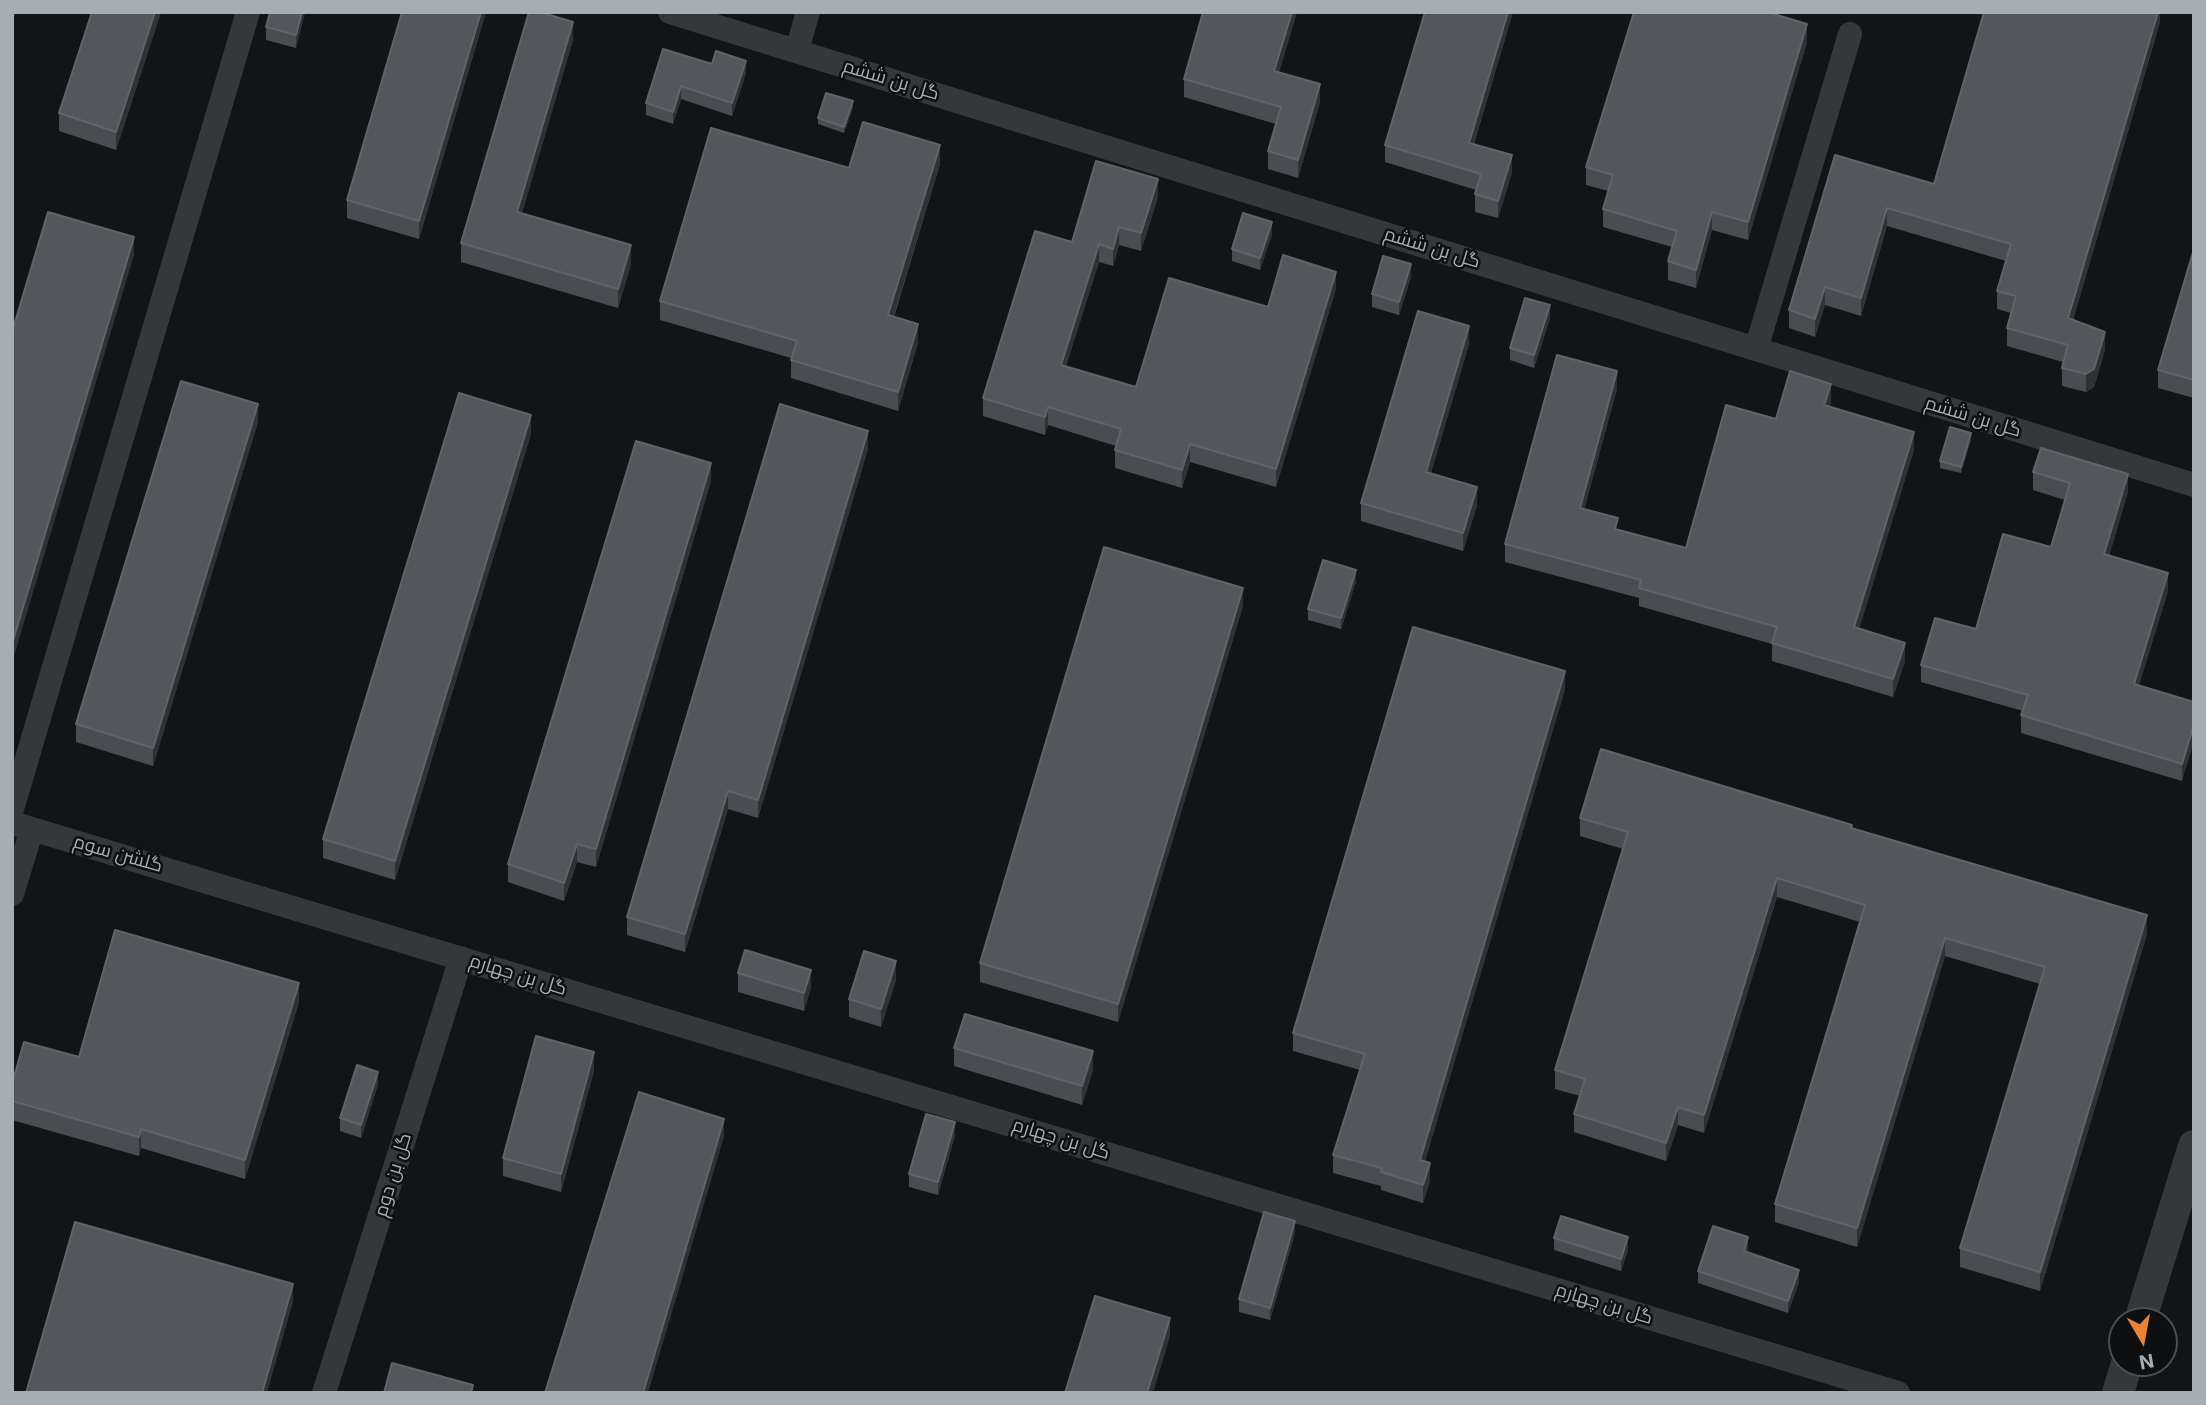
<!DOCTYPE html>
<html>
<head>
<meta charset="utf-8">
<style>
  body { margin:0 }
  #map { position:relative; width:2206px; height:1405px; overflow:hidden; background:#131415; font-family:Inter,sans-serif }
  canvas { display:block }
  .frame { position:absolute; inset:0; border:14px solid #a6aeb5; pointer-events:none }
  .north { position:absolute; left:2108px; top:1307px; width:70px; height:70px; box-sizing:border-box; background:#0e0f10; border:2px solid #4b4f52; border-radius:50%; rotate:170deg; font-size:19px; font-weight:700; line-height:28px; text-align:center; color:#a6aeb5 }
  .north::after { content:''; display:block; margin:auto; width:24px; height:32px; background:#e98437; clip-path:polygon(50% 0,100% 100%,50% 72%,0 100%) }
</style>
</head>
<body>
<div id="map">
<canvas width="2206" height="1405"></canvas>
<div class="frame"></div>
<div class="north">N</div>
</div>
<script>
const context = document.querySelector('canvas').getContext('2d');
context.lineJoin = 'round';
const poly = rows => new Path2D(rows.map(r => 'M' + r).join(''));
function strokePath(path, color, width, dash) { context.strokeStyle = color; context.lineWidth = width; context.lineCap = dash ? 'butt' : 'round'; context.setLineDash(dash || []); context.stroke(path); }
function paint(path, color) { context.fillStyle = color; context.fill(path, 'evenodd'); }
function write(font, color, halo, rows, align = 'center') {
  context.font = font + ' Inter,Cairo,sans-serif'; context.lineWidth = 5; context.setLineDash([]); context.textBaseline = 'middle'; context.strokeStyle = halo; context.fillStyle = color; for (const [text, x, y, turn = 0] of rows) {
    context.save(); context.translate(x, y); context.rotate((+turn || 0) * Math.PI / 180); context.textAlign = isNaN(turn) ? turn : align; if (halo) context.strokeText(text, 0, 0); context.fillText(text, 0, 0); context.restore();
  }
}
const minor = poly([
  [670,12,2194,485],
  [797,50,808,12],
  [1756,349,1850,34],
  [12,809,248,12],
  [12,823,1898,1393],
  [12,894,32,829],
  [324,1393,461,958]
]);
const tertiary = poly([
  [2140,1321,2194,1146],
  [2118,1393,2127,1363]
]);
const wall = poly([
  [92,12,161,12,116,150,59,131,59,113],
  [270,12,305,12,296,48,266,40,266,27],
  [486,12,419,239,347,218,347,200],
  [1203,12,1297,12,1279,72,1320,102,1298,178,1268,169,1268,151,1276,124,1184,97,1184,79],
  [1425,12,1513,12,1474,144,1512,173,1498,218,1475,212,1475,194,1476,190,1385,162,1385,145],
  [2160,12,2160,22,2073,320,2105,350,2094,387,2086,392,2062,386,2062,368,2063,362,2007,346,2007,328,2011,313,1997,309,1997,291,2006,261,1887,226,1861,316,1825,305,1815,337,1789,328,1789,310,1835,155,1934,184],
  [573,40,522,213,631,264,618,308,461,262,461,243],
  [1807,42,1748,240,1712,230,1696,288,1668,280,1668,261,1672,247,1603,227,1603,209,1608,191,1586,185,1586,167],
  [712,64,746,73,732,116,681,99,673,124,646,115,646,103],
  [853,108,844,133,818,124,818,118],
  [940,164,894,317,918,343,898,411,791,378,791,358,660,320,660,301,849,168],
  [1158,197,1141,251,1119,245,1113,266,1099,262,1066,366,1136,387,1268,307,1336,289,1276,487,1190,462,1182,488,1115,468,1115,450,1116,446,1048,425,1045,435,983,416,983,398,1072,242],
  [1272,234,1260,270,1232,261,1232,249],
  [2194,249,2194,398,2158,388,2158,370],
  [1411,277,1399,315,1372,307,1372,294],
  [1550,318,1534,368,1510,360,1510,348],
  [1469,344,1431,473,1477,505,1463,551,1361,521,1361,503],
  [1617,389,1584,509,1618,530,1686,548,1776,419,1831,402,1829,407,1914,450,1859,629,1905,661,1893,697,1772,661,1772,644,1639,606,1639,598,1505,562,1505,544],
  [258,422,153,766,76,742,76,724],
  [531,434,395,880,323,858,323,839],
  [1971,439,1961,473,1940,468,1940,461],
  [868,449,758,818,728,809,685,952,627,935,627,917],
  [2033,472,2128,492,2109,556,2168,591,2139,685,2194,702,2182,781,2021,733,2021,715,2023,711,1921,682,1921,665,1976,629,2051,547,2065,500,2033,490],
  [711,481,596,867,577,862,564,901,508,882,508,864],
  [1356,581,1341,629,1308,620,1308,609],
  [1243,606,1118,1022,980,982,980,963],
  [1565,689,1425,1161,1430,1181,1423,1203,1381,1190,1381,1186,1333,1173,1333,1155,1360,1070,1293,1051,1293,1033],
  [1580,818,1852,828,2147,934,2040,1291,1960,1267,1960,1248,2040,984,1945,956,1857,1247,1775,1222,1775,1204,1860,922,1777,897,1704,1133,1678,1125,1666,1161,1574,1132,1574,1114,1580,1096,1555,1089,1555,1070,1623,849,1580,836],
  [738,973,811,988,804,1011,738,992],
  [896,980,881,1027,849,1017,849,999],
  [299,1002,245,1179,141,1148,139,1156,12,1120,12,1084,79,1057],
  [954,1048,1093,1070,1082,1105,954,1066],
  [594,1071,561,1192,503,1176,503,1158],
  [378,1084,361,1138,340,1131,340,1118],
  [955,1135,938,1195,909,1187,909,1174],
  [1295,1233,1270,1320,1239,1312,1239,1299],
  [1554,1238,1628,1250,1621,1271,1554,1250],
  [1748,1250,1747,1252,1799,1282,1788,1313,1698,1283,1698,1271]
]);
const shadedWall = poly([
  [12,12,16,12,12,25],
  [155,12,161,12,116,150,116,132],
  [302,12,305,12,296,48,296,35],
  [481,12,486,12,419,239,419,221],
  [1292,12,1297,12,1274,89,1274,71],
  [1508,12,1513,12,1469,160,1469,143],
  [2158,12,2160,12,2160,22,2068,336,2068,318],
  [573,22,573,40,517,230,517,212],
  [1807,24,1807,42,1748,240,1748,222],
  [746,61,746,73,732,116,732,103],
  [1320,84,1320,102,1298,178,1298,160],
  [681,86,681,99,673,124,673,112],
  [853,101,853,108,844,133,844,127],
  [940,145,940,164,888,334,888,315],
  [1512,155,1512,173,1498,218,1498,201],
  [1158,179,1158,197,1141,251,1141,233],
  [1887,208,1887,226,1861,316,1861,298],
  [1712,212,1712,230,1696,288,1696,270],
  [1272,222,1272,234,1260,270,1260,258],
  [1119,227,1119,245,1113,266,1113,249],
  [134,237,134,255,12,663,12,644],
  [1099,244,1099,262,1061,382,1061,365],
  [631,245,631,264,618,308,618,289],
  [1411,264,1411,277,1399,315,1399,302],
  [1336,272,1336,289,1276,487,1276,469],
  [1825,287,1825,305,1815,337,1815,319],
  [1550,305,1550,318,1534,368,1534,355],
  [918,324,918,343,898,411,898,392],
  [1469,326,1469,344,1426,490,1426,472],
  [2105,332,2105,350,2094,387,2086,392,2086,374],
  [1617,371,1617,389,1580,526,1580,508],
  [1831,384,1831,402,1824,423,1824,405],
  [258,404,258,422,153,766,153,748],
  [1048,407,1048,425,1045,435,1045,417],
  [531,415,531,434,395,880,395,861],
  [868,431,868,449,758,818,758,800],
  [1914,432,1914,450,1854,646,1854,627],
  [1971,433,1971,439,1961,473,1961,467],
  [1190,444,1190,462,1182,488,1182,470],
  [711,463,711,481,596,867,596,849],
  [2128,474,2128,492,2104,572,2104,554],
  [1477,487,1477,505,1463,551,1463,533],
  [1356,570,1356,581,1341,629,1341,618],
  [2168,573,2168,591,2134,702,2134,684],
  [1243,588,1243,606,1118,1022,1118,1004],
  [1905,643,1905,661,1893,697,1893,679],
  [1565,671,1565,689,1420,1178,1420,1160],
  [2194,724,2194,742,2182,781,2182,764],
  [728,791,728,809,685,952,685,934],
  [577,844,577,862,564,901,564,883],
  [1777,878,1777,897,1704,1133,1704,1115],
  [2147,915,2147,934,2040,1291,2040,1272],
  [1945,938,1945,956,1857,1247,1857,1228],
  [896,961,896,980,881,1027,881,1009],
  [811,970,811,988,804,1011,804,993],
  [299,983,299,1002,245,1179,245,1160],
  [1093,1051,1093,1070,1082,1105,1082,1086],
  [594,1052,594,1071,561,1192,561,1174],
  [378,1072,378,1084,361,1138,361,1125],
  [1678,1107,1678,1125,1666,1161,1666,1143],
  [724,1119,724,1137,648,1393,643,1393],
  [955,1122,955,1135,938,1195,938,1182],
  [141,1129,141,1148,139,1156,139,1137],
  [1430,1163,1430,1181,1423,1203,1423,1185],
  [1295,1221,1295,1233,1270,1320,1270,1308],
  [1628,1237,1628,1250,1621,1271,1621,1259],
  [1748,1237,1748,1250,1744,1264,1744,1251],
  [1799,1270,1799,1282,1788,1313,1788,1301],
  [293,1284,293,1302,267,1393,262,1393],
  [1170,1318,1170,1337,1153,1393,1147,1393]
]);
const building = poly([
  [92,12,155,12,116,132,59,113,92,12],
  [270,12,302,12,296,35,266,27,270,12],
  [402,12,481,12,419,221,347,200,402,12],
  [529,12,540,12,573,22,517,212,631,245,618,289,461,243,529,12],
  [1203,12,1292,12,1274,71,1320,84,1298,160,1268,151,1281,107,1184,79,1203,12],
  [1425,12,1508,12,1469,143,1512,155,1498,201,1475,194,1481,174,1385,145,1425,12],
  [1634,12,1767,12,1807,24,1748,222,1712,212,1696,270,1668,261,1677,231,1603,209,1613,175,1586,167,1634,12],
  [1984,12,2158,12,2068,318,2105,332,2094,369,2086,374,2062,368,2068,345,2007,328,2016,296,1997,291,2011,244,1887,208,1861,298,1825,287,1815,319,1789,310,1835,155,1934,184,1984,12],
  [663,49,712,64,716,51,746,61,732,103,681,86,673,112,646,103,663,49],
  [826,93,853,101,844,127,818,118,826,93],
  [863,122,940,145,888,315,918,324,898,392,791,360,797,341,660,301,711,128,849,168,863,122],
  [1096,161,1158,179,1141,233,1119,227,1113,249,1099,244,1061,365,1136,387,1169,278,1268,307,1283,255,1336,272,1276,469,1190,444,1182,470,1115,450,1121,429,1048,407,1045,417,983,398,1035,231,1072,242,1096,161],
  [48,212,134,237,12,644,12,332,48,212],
  [1243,213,1272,222,1260,258,1232,249,1243,213],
  [2194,249,2194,380,2158,370,2194,249],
  [1383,256,1411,264,1399,302,1372,294,1383,256],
  [1525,298,1550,305,1534,355,1510,348,1525,298],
  [1418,311,1469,326,1426,472,1477,487,1463,533,1361,503,1418,311],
  [1557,355,1617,371,1580,508,1618,518,1615,529,1686,548,1726,405,1776,419,1790,371,1831,384,1824,405,1914,432,1854,627,1905,643,1893,679,1772,643,1777,627,1639,588,1641,580,1505,544,1557,355],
  [181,381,258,404,153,748,76,724,181,381],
  [459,393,531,415,395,861,323,839,459,393],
  [780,404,868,431,758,800,728,791,685,934,627,917,780,404],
  [1950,427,1971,433,1961,467,1940,461,1950,427],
  [636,441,711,463,596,849,577,844,564,883,508,864,636,441],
  [2041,448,2128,474,2104,554,2168,573,2134,684,2194,702,2194,724,2182,764,2021,715,2028,695,1921,665,1935,618,1976,629,2003,534,2051,547,2070,483,2033,472,2041,448],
  [1104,547,1243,588,1118,1004,980,963,1104,547],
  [1323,560,1356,570,1341,618,1308,609,1323,560],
  [1413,627,1565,671,1420,1160,1430,1163,1423,1185,1381,1172,1382,1168,1333,1155,1365,1054,1293,1033,1413,627],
  [1601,749,1852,825,1851,828,2147,915,2040,1272,1960,1248,2045,967,1945,938,1857,1228,1775,1204,1865,905,1777,878,1704,1115,1678,1107,1666,1143,1574,1114,1585,1079,1555,1070,1628,832,1580,818,1601,749],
  [115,930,299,983,245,1160,141,1129,139,1137,12,1101,12,1084,24,1042,79,1057,115,930],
  [745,950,811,970,804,993,738,973,745,950],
  [864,951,896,961,881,1009,849,999,864,951],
  [965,1014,1093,1051,1082,1086,954,1048,965,1014],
  [536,1036,594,1052,561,1174,503,1158,536,1036],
  [357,1065,378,1072,361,1125,340,1118,357,1065],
  [639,1092,724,1119,643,1393,545,1393,639,1092],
  [926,1114,955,1122,938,1182,909,1174,926,1114],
  [1264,1212,1295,1221,1270,1308,1239,1299,1264,1212],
  [1561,1216,1628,1237,1621,1259,1554,1238,1561,1216],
  [75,1222,293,1284,262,1393,26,1393,75,1222],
  [1713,1226,1748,1237,1744,1251,1799,1270,1788,1301,1698,1271,1713,1226],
  [1095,1296,1170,1318,1147,1393,1065,1393,1095,1296],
  [392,1363,473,1385,471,1393,384,1393,392,1363]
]);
const streetNames = [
  ["گل بن ششم",891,80,17],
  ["گل بن ششم",1432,248,17],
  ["گل بن ششم",1973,417,17],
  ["گلشن سوم",118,854,16],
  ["گل بن چهارم",518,975,17],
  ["گل بن چهارم",1061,1139,17],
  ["گل بن دوم",393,1175,-73],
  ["گل بن چهارم",1604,1304,17]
];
strokePath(minor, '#35373a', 24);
strokePath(tertiary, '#35373a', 32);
paint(wall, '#494c50');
paint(shadedWall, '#2f3134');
paint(building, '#53575b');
strokePath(building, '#606469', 2);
write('19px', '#a6aeb5', '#0e0f10', streetNames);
</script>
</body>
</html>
